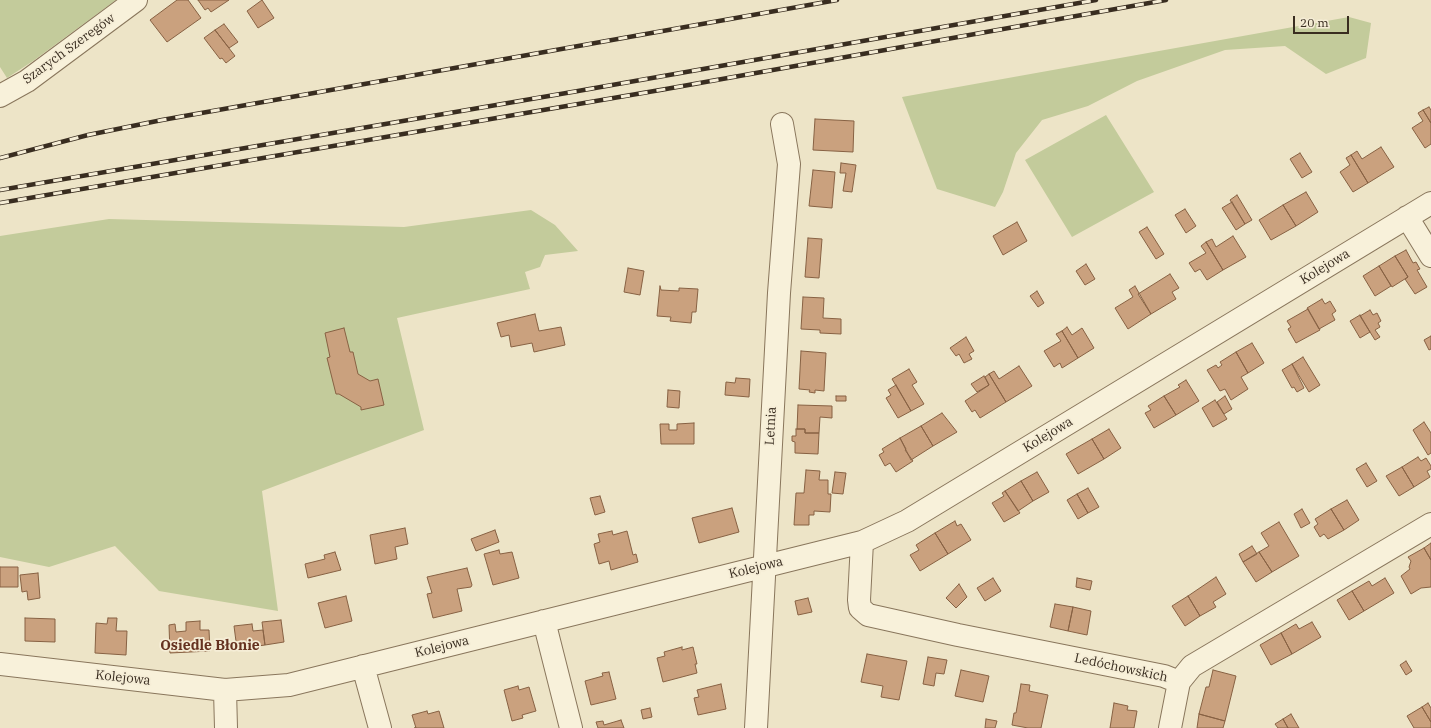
<!DOCTYPE html>
<html>
<head>
<meta charset="utf-8">
<style>
  body { margin:0 }
  #map { position:relative; width:1431px; height:728px; overflow:hidden; background:#ede4c7; font-family:"IBM Plex Serif",serif }
  canvas { display:block }
  .scale { position:absolute; left:1293px; top:16px; width:56px; height:18px; box-sizing:border-box; border:2px solid #392d20; border-top:0; padding-left:5px; font-size:12px; line-height:14px; white-space:nowrap; color:#392d20; -webkit-text-stroke:3px #f5edd6; paint-order:stroke }
</style>
</head>
<body>
<div id="map">
<canvas width="1431" height="728"></canvas>
<div class="scale">20 m</div>
</div>
<script>
const context = document.querySelector('canvas').getContext('2d');
context.lineJoin = 'round';
function paint(path, color) { context.fillStyle = color; context.fill(path, 'evenodd'); }
const poly = rows => new Path2D(rows.map(r => 'M' + r).join(''));
function strokePath(path, color, width, dash) { context.strokeStyle = color; context.lineWidth = width; context.lineCap = dash ? 'butt' : 'round'; context.setLineDash(dash || []); context.stroke(path); }
function write(font, color, halo, rows, align = 'center') {
  context.font = font + ' "IBM Plex Serif",serif'; context.lineWidth = 3.5; context.setLineDash([]); context.textBaseline = 'middle'; context.strokeStyle = halo; context.fillStyle = color; for (const [text, x, y, turn = 0] of rows) {
    context.save(); context.translate(x, y); context.rotate((+turn || 0) * Math.PI / 180); context.textAlign = isNaN(turn) ? turn : align; if (halo) context.strokeText(text, 0, 0); context.fillText(text, 0, 0); context.restore();
  }
}
const green = poly([
  [0,0,116,0,33,61,7,78,0,67],
  [1349,17,1371,23,1366,58,1326,74,1285,46,1225,50,1137,81,1088,106,1042,120,1016,153,1003,192,995,207,937,189,902,97],
  [1106,115,1154,192,1072,237,1025,160],
  [531,210,555,225,578,251,545,255,540,267,525,272,530,289,397,318,424,430,262,491,278,611,159,591,115,546,49,567,0,557,0,236,109,219,404,227]
]);
const building = poly([
  [177,0,188,0,201,18,167,42,150,20,177,0],
  [198,0,229,0,211,12,208,8,205,10,198,0],
  [262,0,274,18,258,28,247,11,262,0],
  [224,24,238,42,229,48,215,30,224,24],
  [215,30,235,56,226,63,222,58,220,59,204,38,215,30],
  [1429,107,1431,110,1431,123,1423,110,1429,107],
  [1423,110,1431,123,1431,144,1425,148,1412,128,1423,121,1418,113,1423,110],
  [815,119,854,121,853,152,813,150,815,119],
  [1381,147,1394,167,1368,183,1351,155,1357,151,1362,159,1381,147],
  [1300,153,1312,172,1302,178,1290,159,1300,153],
  [1351,155,1368,183,1353,192,1340,172,1350,165,1346,158,1351,155],
  [841,163,856,165,852,192,843,191,846,173,840,173,841,163],
  [813,170,835,172,832,208,809,206,813,170],
  [1306,192,1318,212,1296,226,1283,205,1306,192],
  [1237,195,1252,220,1245,224,1230,200,1237,195],
  [1232,202,1245,224,1236,230,1222,208,1232,202],
  [1283,205,1296,226,1271,240,1259,220,1283,205],
  [1185,209,1196,226,1186,233,1175,215,1185,209],
  [1017,222,1027,241,1003,255,993,236,1017,222],
  [1147,227,1164,254,1156,259,1139,232,1147,227],
  [1233,236,1246,257,1223,270,1206,242,1212,239,1216,247,1233,236],
  [808,238,822,239,819,278,805,277,808,238],
  [1206,242,1223,270,1207,280,1200,269,1195,272,1189,263,1206,253,1201,246,1206,242],
  [1406,250,1413,263,1416,262,1420,269,1417,270,1427,287,1415,294,1405,279,1408,277,1395,256,1406,250],
  [1395,256,1408,277,1392,287,1379,266,1395,256],
  [1086,264,1095,279,1085,285,1076,271,1086,264],
  [1379,266,1391,286,1375,296,1363,276,1379,266],
  [628,268,644,271,640,295,624,292,628,268],
  [1170,274,1179,288,1172,292,1176,299,1151,314,1138,294,1170,274],
  [660,286,661,290,679,291,679,288,698,289,696,312,692,312,691,323,670,321,671,317,657,316,660,286],
  [1135,286,1151,314,1128,329,1115,308,1133,297,1129,290,1135,286],
  [1037,291,1044,303,1038,307,1030,296,1037,291],
  [803,297,824,298,823,318,841,319,841,334,820,333,820,330,801,329,803,297],
  [1322,299,1325,304,1330,301,1336,311,1332,314,1335,320,1319,329,1307,308,1322,299],
  [1308,309,1320,330,1296,343,1288,329,1291,327,1287,321,1308,309],
  [1370,310,1373,315,1377,313,1381,321,1378,323,1380,327,1375,330,1380,337,1375,340,1360,316,1370,310],
  [535,314,539,331,561,327,565,345,534,352,532,343,511,347,509,335,501,337,497,323,535,314],
  [1360,315,1370,332,1360,338,1350,321,1360,315],
  [1067,327,1072,335,1082,328,1094,348,1078,358,1062,331,1067,327],
  [344,328,350,352,353,352,358,374,370,381,378,379,384,405,361,410,361,407,339,394,336,394,327,358,330,357,325,333,344,328],
  [1062,331,1078,358,1062,368,1060,363,1054,367,1044,351,1061,341,1056,334,1062,331],
  [1431,336,1431,349,1429,350,1424,340,1431,336],
  [966,337,974,351,969,354,972,359,964,363,959,354,956,356,950,348,966,337],
  [1252,343,1264,363,1248,373,1236,352,1252,343],
  [801,351,826,353,824,391,815,390,815,393,809,392,810,390,799,389,801,351],
  [1236,352,1248,373,1241,377,1248,389,1231,400,1225,389,1220,391,1207,370,1216,365,1218,368,1222,365,1220,362,1236,352],
  [1303,357,1320,385,1309,392,1292,364,1303,357],
  [1292,364,1304,388,1297,392,1294,387,1292,388,1282,370,1292,364],
  [1019,366,1032,386,1006,402,989,374,994,371,999,379,1019,366],
  [909,369,917,382,912,385,924,404,911,411,892,379,909,369],
  [989,374,1006,402,980,418,975,410,972,412,965,401,989,385,985,377,989,374],
  [984,376,989,385,977,392,971,384,984,376],
  [736,378,750,379,749,397,725,395,726,382,735,383,736,378],
  [1186,380,1199,401,1176,415,1164,396,1180,387,1178,385,1186,380],
  [896,385,911,411,898,418,886,398,891,395,888,390,896,385],
  [668,390,680,391,679,408,667,407,668,390],
  [836,396,846,396,846,401,836,401,836,396],
  [1164,396,1176,415,1154,428,1145,413,1151,410,1148,406,1164,396],
  [1225,396,1232,409,1224,414,1217,402,1225,396],
  [1215,400,1227,419,1213,427,1202,408,1215,400],
  [798,405,832,406,832,418,820,417,819,433,805,433,805,429,797,429,798,405],
  [942,413,957,432,933,446,921,426,942,413],
  [1424,422,1431,433,1431,453,1428,455,1413,430,1424,422],
  [694,423,694,444,661,444,660,424,669,424,669,430,677,430,677,424,694,423],
  [921,426,933,446,911,460,900,438,921,426],
  [796,429,805,429,805,433,819,433,818,454,795,453,795,442,792,441,792,436,796,436,796,429],
  [1109,429,1121,448,1104,459,1092,439,1109,429],
  [900,438,906,449,905,450,913,461,896,472,890,463,885,466,879,455,884,452,882,449,900,438],
  [1092,439,1104,459,1078,474,1066,454,1092,439],
  [1418,457,1421,461,1426,458,1431,466,1431,469,1427,471,1430,477,1414,487,1402,467,1418,457],
  [1366,463,1377,481,1367,487,1356,469,1366,463],
  [1402,467,1414,487,1399,496,1386,476,1402,467],
  [806,470,820,471,819,480,828,480,828,494,831,494,830,512,814,511,814,515,809,515,809,525,794,525,796,493,804,493,806,470],
  [835,472,846,473,843,494,832,493,835,472],
  [1037,472,1049,492,1033,501,1021,481,1037,472],
  [1021,481,1033,501,1018,511,1005,491,1021,481],
  [1088,488,1099,507,1088,513,1077,494,1088,488],
  [1005,491,1020,513,1004,522,992,503,1004,496,1002,493,1005,491],
  [1077,494,1088,513,1078,519,1067,500,1077,494],
  [600,496,605,512,595,515,590,498,600,496],
  [1347,500,1359,520,1344,530,1331,509,1347,500],
  [732,508,739,532,699,543,692,518,732,508],
  [1302,509,1310,523,1301,528,1294,514,1302,509],
  [1331,509,1344,530,1328,539,1324,534,1320,537,1314,527,1318,524,1315,519,1331,509],
  [955,521,957,526,961,524,971,540,948,554,935,533,955,521],
  [1279,522,1299,556,1272,572,1259,552,1269,546,1261,533,1279,522],
  [405,528,408,544,395,547,397,559,375,564,370,535,405,528],
  [495,530,499,542,476,551,471,539,495,530],
  [612,531,613,535,627,531,633,555,636,554,638,562,611,570,609,561,599,564,594,544,600,542,598,534,612,531],
  [935,533,948,554,920,571,910,555,919,550,916,545,935,533],
  [1431,543,1431,560,1424,548,1431,543],
  [1252,546,1257,554,1243,562,1239,554,1252,546],
  [1424,548,1431,560,1431,587,1421,588,1411,594,1401,576,1410,569,1409,567,1411,561,1408,557,1424,548],
  [499,550,500,554,512,552,519,578,493,585,484,554,499,550],
  [335,552,341,570,308,578,305,564,325,559,324,555,335,552],
  [1259,552,1272,572,1256,582,1243,562,1259,552],
  [0,567,18,567,18,587,0,587,0,567],
  [467,568,472,585,471,587,457,589,462,611,433,618,427,594,432,593,427,577,467,568],
  [38,573,40,598,28,600,27,591,22,592,20,575,38,573],
  [1216,577,1226,594,1213,602,1216,607,1200,616,1188,596,1216,577],
  [993,578,1001,591,985,601,977,588,993,578],
  [1077,578,1092,581,1090,590,1076,587,1077,578],
  [1385,578,1394,593,1364,611,1352,591,1369,581,1372,586,1385,578],
  [959,584,967,597,956,608,946,598,959,584],
  [1352,591,1364,611,1349,620,1337,600,1352,591],
  [346,596,352,621,325,628,318,603,346,596],
  [1188,596,1200,616,1185,626,1172,606,1188,596],
  [808,598,812,612,798,615,795,601,808,598],
  [1055,604,1073,607,1068,631,1050,627,1055,604],
  [1073,607,1091,611,1087,635,1068,631,1073,607],
  [25,618,55,619,55,642,25,641,25,618],
  [108,618,117,618,116,631,127,631,126,655,95,653,96,623,107,624,108,618],
  [281,620,284,642,265,645,262,622,281,620],
  [200,621,200,630,209,630,210,651,170,653,169,625,175,624,176,632,186,631,186,622,200,621],
  [1312,622,1321,637,1292,654,1281,633,1296,624,1299,629,1312,622],
  [252,624,253,631,263,630,265,645,237,649,234,626,252,624],
  [1281,633,1292,654,1271,665,1260,645,1281,633],
  [682,647,682,650,693,647,697,664,695,664,697,673,663,682,657,658,665,656,664,652,682,647],
  [867,654,907,661,899,700,881,697,883,686,861,682,867,654],
  [928,657,947,660,944,674,936,673,934,686,923,684,928,657],
  [1406,661,1412,671,1406,675,1400,665,1406,661],
  [961,670,989,676,983,702,955,696,961,670],
  [1213,670,1236,676,1225,721,1199,714,1206,687,1209,687,1213,670],
  [609,672,616,699,591,705,585,681,603,676,602,673,609,672],
  [721,684,726,709,698,715,694,698,699,697,697,690,721,684],
  [1021,684,1030,685,1029,691,1048,695,1041,728,1028,728,1012,725,1014,713,1016,713,1021,684],
  [518,686,519,690,529,687,536,711,522,715,523,718,512,721,504,690,518,686],
  [1114,703,1128,706,1127,710,1137,711,1134,728,1110,728,1114,703],
  [1428,703,1431,708,1431,722,1422,707,1428,703],
  [1422,707,1431,722,1431,728,1414,728,1407,716,1422,707],
  [650,708,652,717,643,719,641,710,650,708],
  [427,711,428,714,439,711,444,728,414,728,416,728,412,715,427,711],
  [1199,714,1225,721,1223,728,1197,728,1199,714],
  [1291,714,1299,728,1288,728,1283,719,1291,714],
  [986,719,997,721,995,728,985,728,986,719],
  [1283,719,1288,728,1278,728,1275,724,1283,719],
  [621,720,624,728,598,728,596,722,603,721,604,725,621,720]
]);
const minor = poly([
  [0,96,27,81,136,0],
  [1407,217,1431,256],
  [862,542,859,600,860,608,868,615,958,635,1164,676,1179,682,1192,666,1431,524],
  [544,621,571,728],
  [0,664,225,690,289,685,862,542,907,521,1431,203],
  [363,666,380,728],
  [225,690,226,728],
  [756,728,779,293,789,164,782,124],
  [1170,728,1179,682]
]);
const rail = poly([
  [0,158,88,135,162,120,837,0],
  [0,190,578,91,1096,0],
  [0,203,666,89,1166,0]
]);
const streetNames = [
  ["Szarych Szeregów",69,49,-36],
  ["Kolejowa",1325,267,-31],
  ["Letnia",771,426,-87],
  ["Kolejowa",1048,435,-31],
  ["Kolejowa",756,568,-14],
  ["Kolejowa",442,647,-14],
  ["Ledóchowskich",1121,668,12],
  ["Kolejowa",123,678,6]
];
const neighbourhoodNames = [
  ["Osiedle Błonie",210,646]
];
paint(green, '#c3cb9b');
paint(building, '#caa17e');
strokePath(building, '#876143', 1);
strokePath(minor, '#89765c', 24);
strokePath(minor, '#f8f1da', 22);
strokePath(rail, '#392d20', 4.5);
strokePath(rail, '#f5edd6', 3, [9]);
write('13px', '#392d20', '#f5edd6', streetNames);
write('bold 14px', '#653220', '#f5edd6', neighbourhoodNames);
</script>
</body>
</html>
